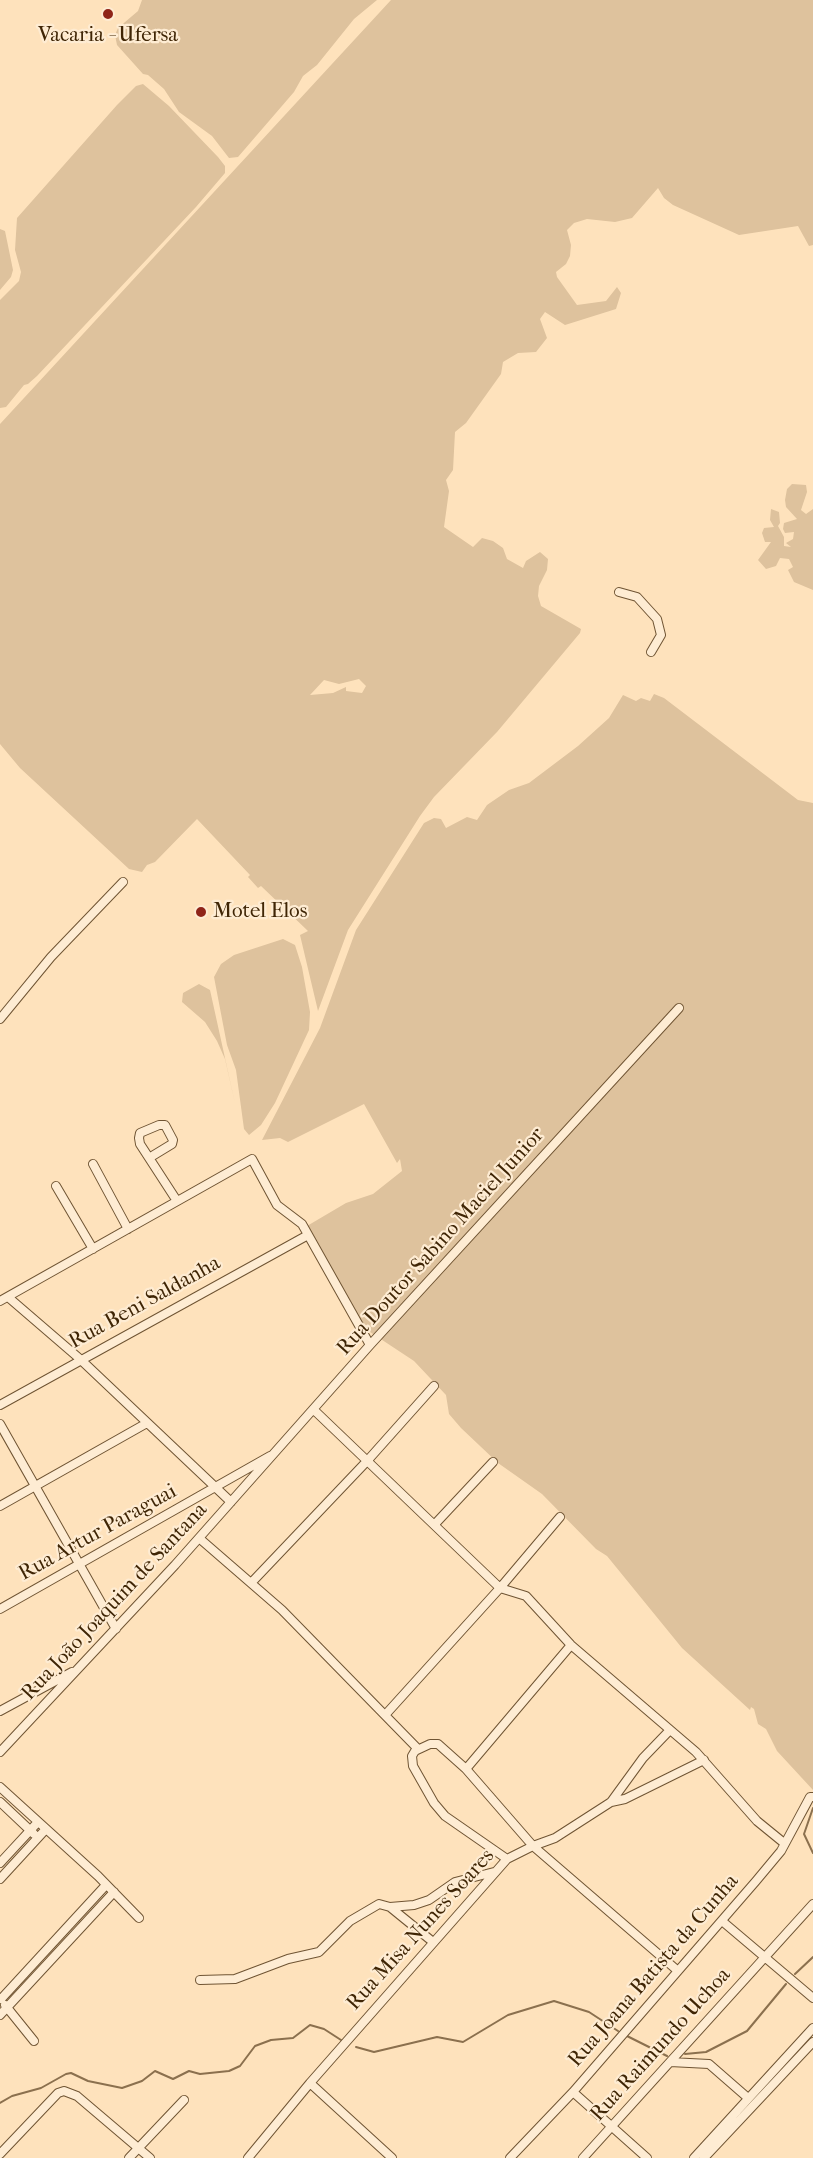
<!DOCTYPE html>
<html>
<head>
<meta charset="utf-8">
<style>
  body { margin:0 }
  canvas { display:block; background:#fee2bc }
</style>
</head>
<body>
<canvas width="813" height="2158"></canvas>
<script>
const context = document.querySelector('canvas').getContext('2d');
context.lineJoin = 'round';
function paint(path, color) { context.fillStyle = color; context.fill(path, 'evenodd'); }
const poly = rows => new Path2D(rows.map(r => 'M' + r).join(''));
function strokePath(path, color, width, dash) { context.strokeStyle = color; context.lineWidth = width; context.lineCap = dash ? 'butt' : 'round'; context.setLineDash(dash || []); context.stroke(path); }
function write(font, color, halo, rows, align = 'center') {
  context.font = font + ' "IM FELL French Canon",serif'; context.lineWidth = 4.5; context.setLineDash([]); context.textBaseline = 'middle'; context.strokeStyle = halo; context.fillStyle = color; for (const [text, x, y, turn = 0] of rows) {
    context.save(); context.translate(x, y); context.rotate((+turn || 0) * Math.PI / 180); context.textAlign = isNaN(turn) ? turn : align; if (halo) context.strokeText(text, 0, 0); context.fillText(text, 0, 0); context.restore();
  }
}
const green = poly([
  [142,0,377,0,354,19,317,65,303,76,294,92,238,157,229,158,212,136,179,112,164,89,148,75,143,74,117,45,115,35,118,28,138,11],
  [391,0,813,0,813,245,809,246,798,226,739,235,673,205,664,198,658,188,632,218,615,222,587,219,574,223,567,230,571,245,570,256,566,264,556,272,557,277,577,305,606,301,617,287,621,293,616,309,565,325,545,312,540,319,547,338,536,352,518,353,503,362,501,374,466,423,455,432,453,470,446,480,449,491,444,527,473,547,482,538,493,541,503,548,507,559,523,568,526,561,540,552,548,559,547,570,539,586,538,596,541,606,581,629,580,633,497,732,434,797,420,816,348,930,318,1011,300,935,308,931,261,886,258,888,248,877,250,875,197,819,155,862,147,865,142,872,129,869,20,768,0,744,0,424],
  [359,679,366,686,362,693,346,691,346,687,333,693,310,695,324,680,339,684],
  [143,84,169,106,218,157,225,166,225,173,196,207,37,376,28,384,24,385,6,407,0,408,0,300,19,281,21,272,15,250,17,218,117,105,136,86],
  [0,229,5,231,13,270,11,277,0,290],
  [792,484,806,485,807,492,801,510,806,514,813,509,813,590,794,582,788,570,793,567,789,559,780,558,776,566,766,569,758,560,771,542,765,542,762,533,764,528,774,527,770,520,771,509,779,512,780,523,778,526,784,537,784,546,791,547,786,543,793,539,794,532,785,533,783,529,784,523,797,519,786,507,785,500,787,489],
  [654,694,664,698,798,800,813,803,813,1790,777,1751,766,1729,758,1724,754,1709,751,1707,750,1710,682,1648,607,1556,596,1549,542,1494,498,1463,461,1428,449,1414,446,1395,414,1361,361,1326,307,1226,346,1203,373,1194,402,1171,400,1159,397,1163,364,1104,288,1142,280,1138,262,1140,320,1028,356,930,424,823,434,818,441,819,446,828,467,817,477,820,487,805,509,790,529,783,578,746,609,718,623,695,636,701,641,698,650,701],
  [283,939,295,945,302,967,310,1012,309,1030,275,1103,261,1125,249,1135,244,1129,236,1070,227,1045,214,977,221,964,234,955],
  [199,984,210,990,236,1108,225,1059,217,1041,205,1022,182,1002,183,993]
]);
const stream = poly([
  [813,1808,804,1834,813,1853],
  [795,1974,813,1957],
  [627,2036,667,2056],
  [356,2047,374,2052,437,2037,463,2042,508,2015,554,2001,589,2012,618,2031],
  [685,2054,706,2052,747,2031,786,1984],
  [0,2103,12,2096,41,2088,66,2074,71,2073,88,2081,122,2088,142,2081,155,2071,173,2079,189,2071,200,2074,229,2071,240,2066,255,2046,271,2040,293,2038,310,2025,324,2029,341,2040]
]);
const minor = poly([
  [619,592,637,597,657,619,661,635,651,652],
  [0,1019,51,957,123,882],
  [149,1158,172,1144,173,1140,165,1125,159,1125,140,1133,139,1138,140,1144,177,1201],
  [93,1164,128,1229],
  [56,1186,93,1249],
  [8,1297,80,1359,231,1502],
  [0,1301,252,1159,277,1205,302,1224,370,1345],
  [0,1405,308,1235],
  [314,1410,500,1588,526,1596,571,1645,696,1752,757,1821,784,1843],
  [0,1424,116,1629],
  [0,1506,147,1423],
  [435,1524,493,1462],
  [199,1538,282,1610,418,1749],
  [252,1582,368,1460,434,1386],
  [0,1609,270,1456],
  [0,1711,72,1672],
  [386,1714,500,1588,560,1517],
  [0,1752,175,1565,370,1345,679,1008],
  [466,1769,571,1645],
  [0,1787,98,1876,139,1918],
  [0,1802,34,1834],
  [611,1802,625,1799,704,1760],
  [507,1859,445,1816,434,1803,413,1766,412,1756,415,1751,430,1744,438,1744,466,1769,533,1846,678,1971],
  [0,1863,37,1823],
  [0,1879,45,1830],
  [390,1907,414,1905,429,1900,455,1882,494,1872],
  [722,1921,813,1998],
  [200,1980,235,1979,288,1959,319,1952,350,1921,379,1904,390,1907,433,1942],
  [1,1999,106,1885],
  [5,2005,34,2041],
  [0,2015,114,1892],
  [670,2062,709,2064,748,2098],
  [310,2083,392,2158],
  [573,2092,647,2158],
  [0,2154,58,2093,64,2091,77,2096,150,2158],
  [129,2158,184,2100],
  [248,2158,310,2083,507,1859,533,1846,555,1838,611,1802,643,1758,669,1731],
  [510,2158,573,2092,756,1881,781,1851,810,1797,813,1797],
  [583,2158,813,1904],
  [694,2158,813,2028],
  [704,2158,813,2042]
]);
const markers = [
  [108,14,6,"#8f2418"],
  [201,912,6,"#8f2418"]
];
const poiNames = [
  ["Vacaria - Ufersa",108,36],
  ["Motel Elos",213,912,"left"]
];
const streetNames = [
  ["Rua Doutor Sabino Maciel Junior",441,1242,-48],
  ["Rua Beni Saldanha",145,1303,-29],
  ["Rua Artur Paraguai",98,1533,-29],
  ["Rua João Joaquim de Santana",115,1602,-47],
  ["Rua Misa Nunes Soares",421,1930,-48],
  ["Rua Joana Batista da Cunha",654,1971,-49],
  ["Rua Raimundo Uchoa",661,2045,-48]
];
paint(green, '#dec29d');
strokePath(stream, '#8b704e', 2);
strokePath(minor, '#6f5433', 10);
strokePath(minor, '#feecd3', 8);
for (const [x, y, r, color] of markers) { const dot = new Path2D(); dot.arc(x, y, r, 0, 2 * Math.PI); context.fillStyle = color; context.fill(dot); strokePath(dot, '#feecd3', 2); }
write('21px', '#3f2505', '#feecd3', poiNames);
write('21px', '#3f2505', '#feecd3', streetNames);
</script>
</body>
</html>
